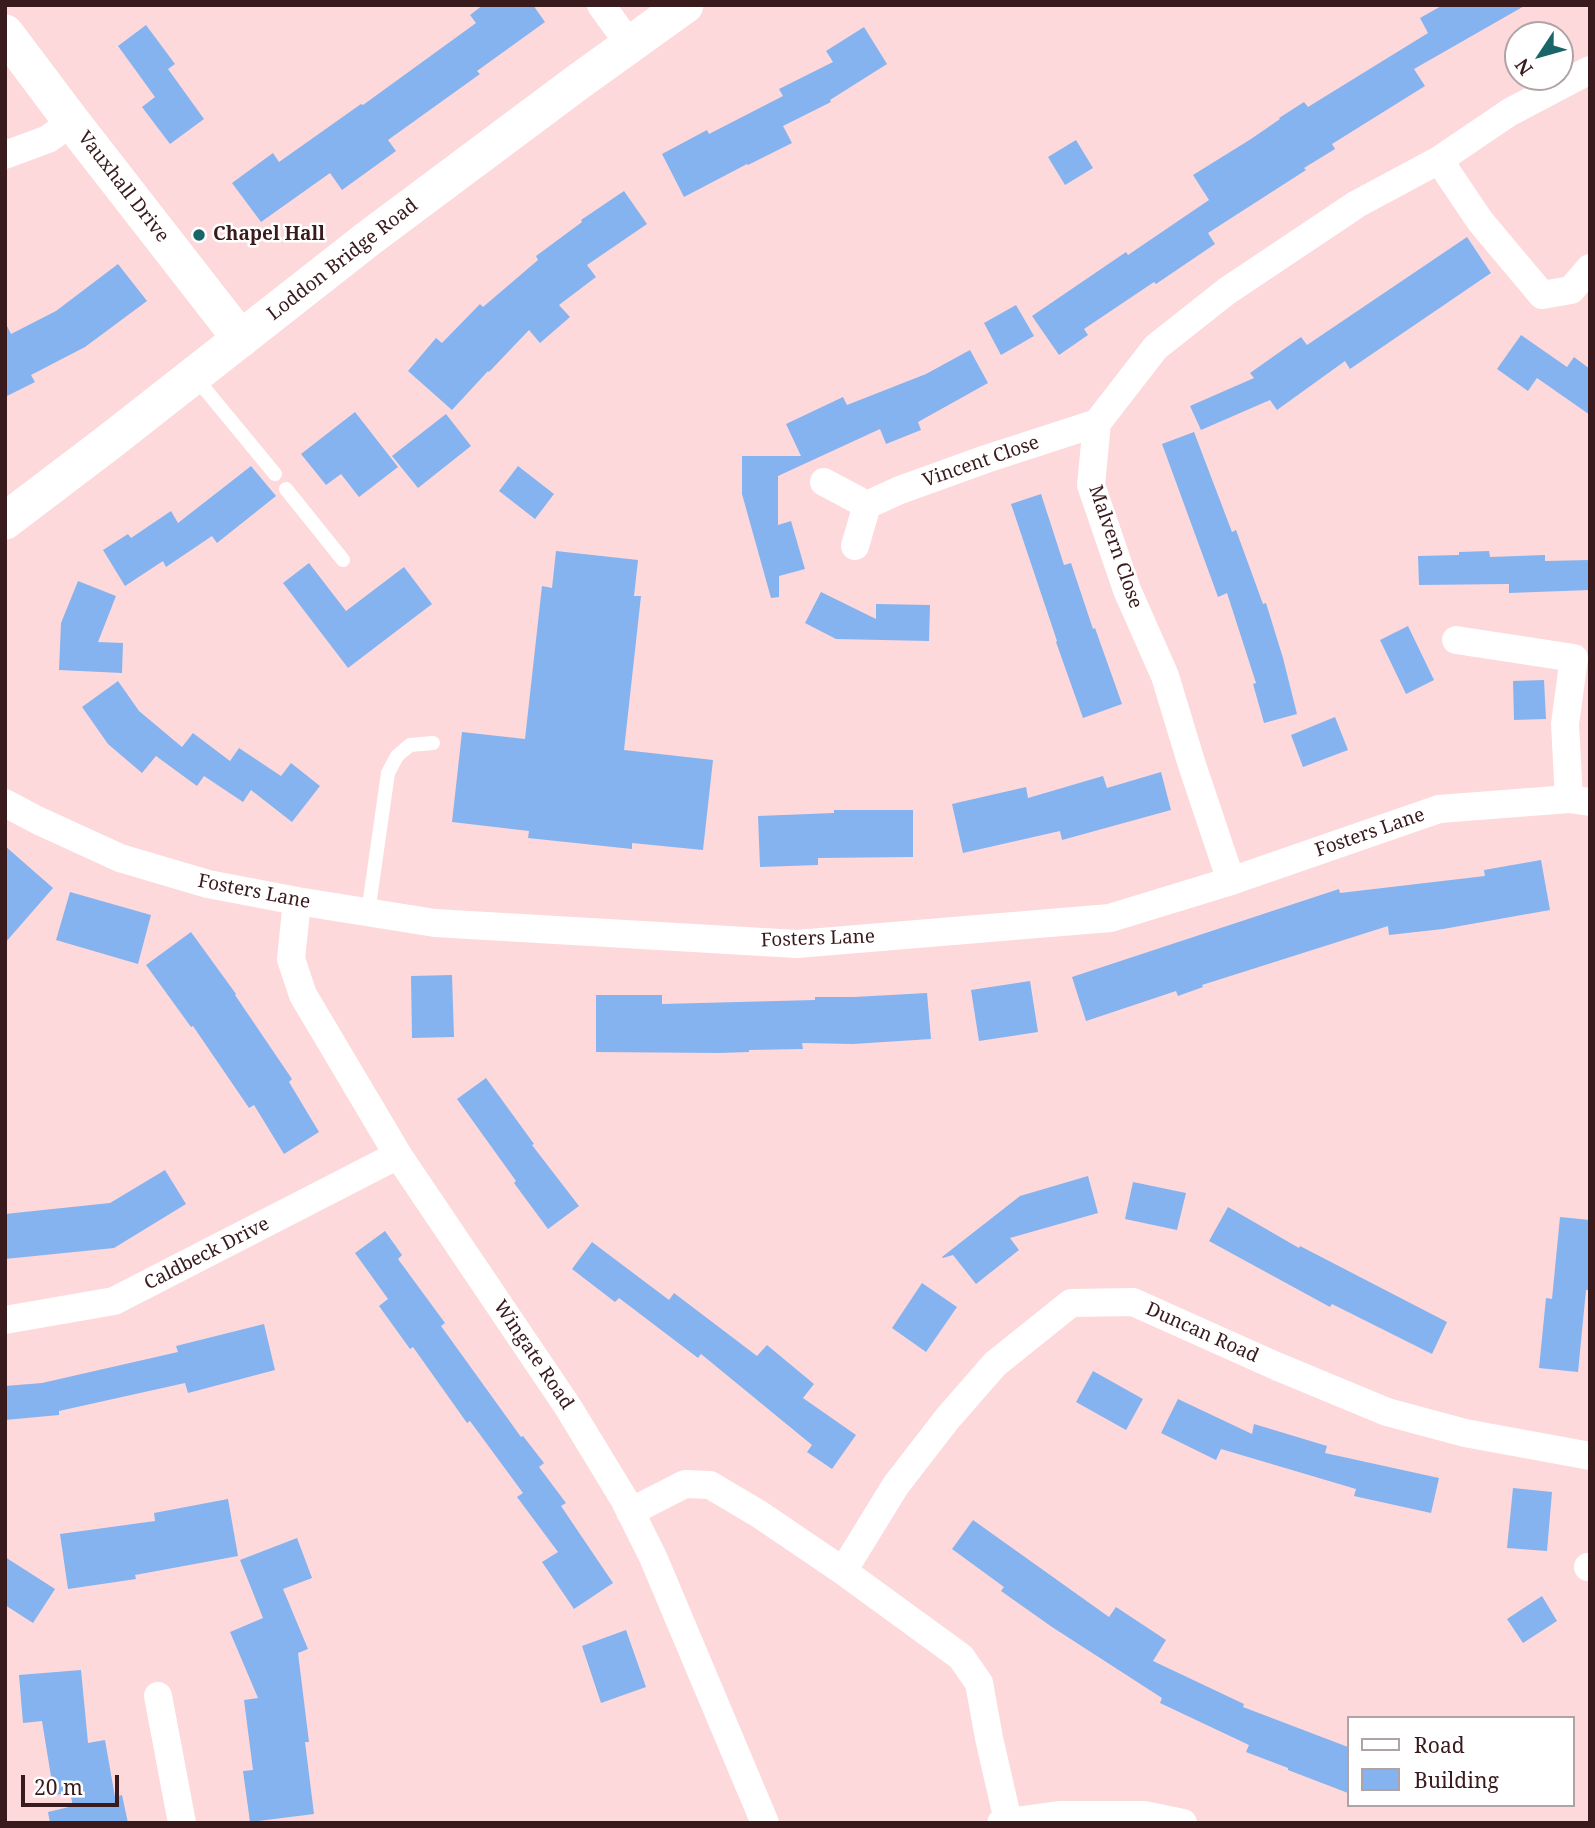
<!DOCTYPE html>
<html>
<head>
<meta charset="utf-8">
<style>
  body { margin:0 }
  #map { position:relative; width:1595px; height:1828px; overflow:hidden; background:#fdd9db; font-family:"Noto Serif",serif }
  canvas { display:block }
  .frame { position:absolute; inset:0; border:7px solid #391a1d; pointer-events:none }
  .legend { position:absolute; left:1347px; top:1716px; width:228px; height:91px; box-sizing:border-box; background:#fff; border:2px solid #b0a3a5; margin:0; padding:9px 12px; list-style:none; font-size:21px; color:#391a1d }
  .legend li { display:flex; align-items:center; gap:14px; height:35px }
  .legend b { width:35px; border:2px solid #b0a3a5 }
  .north { position:absolute; left:1504px; top:21px; width:70px; height:70px; box-sizing:border-box; background:#fff; border:2px solid #b0a3a5; border-radius:50%; rotate:234deg; font-size:19px; font-weight:700; line-height:28px; text-align:center; color:#391a1d }
  .north::after { content:''; display:block; margin:auto; width:24px; height:32px; background:#186667; clip-path:polygon(50% 0,100% 100%,50% 72%,0 100%) }
  .scale { position:absolute; left:21px; top:1775px; width:98px; height:32px; box-sizing:border-box; border:4px solid #391a1d; border-top:0; padding-left:9px; font-size:21px; line-height:24px; white-space:nowrap; color:#391a1d; -webkit-text-stroke:5px #fff; paint-order:stroke }
</style>
</head>
<body>
<div id="map">
<canvas width="1595" height="1828"></canvas>
<div class="frame"></div>
<ul class="legend">
<li><b style="height:9px;background:#fff"></b>Road</li>
<li><b style="height:19px;background:#85b3ef"></b>Building</li>
</ul>
<div class="north">N</div>
<div class="scale">20 m</div>
</div>
<script>
const context = document.querySelector('canvas').getContext('2d');
context.lineJoin = 'round';
function paint(path, color) { context.fillStyle = color; context.fill(path, 'evenodd'); }
const poly = rows => new Path2D(rows.map(r => 'M' + r).join(''));
function strokePath(path, color, width, dash) { context.strokeStyle = color; context.lineWidth = width; context.lineCap = dash ? 'butt' : 'round'; context.setLineDash(dash || []); context.stroke(path); }
function write(font, color, halo, rows, align = 'center') {
  context.font = font + ' "Noto Serif",serif'; context.lineWidth = 5; context.setLineDash([]); context.textBaseline = 'middle'; context.strokeStyle = halo; context.fillStyle = color; for (const [text, x, y, turn = 0] of rows) {
    context.save(); context.translate(x, y); context.rotate((+turn || 0) * Math.PI / 180); context.textAlign = isNaN(turn) ? turn : align; if (halo) context.strokeText(text, 0, 0); context.fillText(text, 0, 0); context.restore();
  }
}
const building = poly([
  [483,5,533,5,545,22,477,71,480,74,388,140,396,151,342,190,330,173,261,222,232,183,273,153,279,162,361,104,363,105,476,23,470,15],
  [1443,5,1526,5,1414,69,1425,86,1332,144,1335,149,1304,168,1306,170,1208,233,1215,244,1156,284,1154,282,1084,329,1088,335,1059,355,1032,316,1126,252,1128,255,1209,200,1193,175,1251,139,1280,119,1279,118,1304,102,1308,107,1428,33,1420,18],
  [146,25,175,64,168,69,204,119,170,144,142,107,155,97,118,46],
  [864,27,887,64,830,100,831,102,783,126,792,143,748,165,747,164,684,197,662,154,707,130,709,134,783,96,779,89,833,62,826,51],
  [1076,140,1093,168,1065,185,1048,157],
  [624,191,647,224,587,265,596,277,559,305,570,317,540,343,529,330,489,372,488,371,452,410,408,371,436,338,442,343,480,304,483,307,538,260,536,256,582,222,581,220],
  [1467,237,1491,273,1350,369,1345,361,1277,410,1270,400,1201,430,1190,406,1254,378,1250,373,1301,337,1307,345],
  [118,264,147,301,85,347,31,375,35,382,5,397,5,322,11,334,56,311],
  [1016,305,1034,336,1001,355,984,323],
  [1521,335,1567,367,1574,357,1590,369,1590,415,1537,378,1528,391,1497,369],
  [970,350,988,383,918,422,921,430,886,444,880,429,778,476,778,525,791,521,805,569,779,576,779,597,771,598,742,494,742,456,801,456,786,424,843,397,847,405,926,374],
  [355,412,398,467,359,497,341,474,326,485,301,454],
  [446,414,471,446,418,488,392,456],
  [1194,432,1232,532,1236,530,1263,604,1266,603,1283,658,1297,714,1264,723,1253,684,1256,683,1227,593,1218,597,1162,444],
  [251,466,276,496,217,543,212,536,166,567,163,561,125,586,103,550,128,534,131,538,171,511,178,523],
  [518,466,554,494,535,519,499,491],
  [1041,494,1064,565,1071,563,1093,629,1095,628,1122,704,1083,718,1056,642,1057,641,1011,504],
  [556,551,638,560,634,596,641,596,624,750,713,760,703,850,632,843,632,849,528,838,529,831,452,822,462,732,525,739,542,586,552,588],
  [1489,551,1490,557,1545,555,1545,561,1590,560,1590,590,1509,593,1509,584,1419,585,1418,556,1459,555,1459,552],
  [309,563,346,611,404,567,432,604,348,668,283,583],
  [78,581,116,596,98,642,123,643,122,673,59,670,61,623],
  [821,592,876,619,876,604,930,605,929,641,836,639,805,623],
  [1408,626,1434,680,1406,694,1380,640],
  [1544,680,1546,719,1514,720,1513,681],
  [118,681,139,711,182,747,193,733,230,761,239,748,281,776,291,763,320,786,292,822,251,790,243,802,204,776,197,786,156,756,142,773,108,744,82,707],
  [1335,717,1348,750,1303,767,1291,735],
  [1161,772,1171,810,1062,840,1060,831,963,853,952,804,1026,787,1028,798,1103,776,1107,788],
  [834,810,913,810,913,857,818,858,818,865,760,867,758,816,834,813],
  [5,846,53,888,5,943],
  [1541,860,1550,910,1443,929,1389,935,1388,926,1202,985,1203,987,1178,996,1176,991,1086,1021,1072,977,1339,889,1340,893,1485,876,1484,870],
  [70,892,151,915,138,964,56,940],
  [191,932,236,994,235,995,292,1079,289,1082,319,1132,284,1154,254,1105,249,1108,193,1026,191,1027,146,965],
  [452,975,454,1037,412,1038,411,976],
  [1030,981,1038,1032,979,1041,971,990],
  [927,993,931,1039,853,1044,802,1043,803,1049,749,1050,749,1052,719,1053,596,1052,596,995,662,995,662,1004,815,1000,815,997,854,997],
  [486,1078,534,1144,532,1145,579,1206,548,1229,514,1183,516,1181,457,1099],
  [165,1170,186,1204,114,1248,5,1259,5,1214,110,1203],
  [1088,1176,1098,1213,1010,1238,1019,1250,976,1284,953,1255,943,1258,942,1257,1020,1196],
  [1133,1182,1186,1193,1177,1230,1125,1219],
  [1228,1207,1299,1248,1300,1246,1447,1322,1432,1354,1332,1304,1330,1307,1209,1241],
  [1560,1217,1590,1220,1590,1290,1586,1290,1578,1372,1539,1368,1546,1298,1552,1299],
  [385,1231,402,1255,398,1259,445,1323,441,1326,521,1437,523,1436,544,1463,539,1467,566,1503,561,1506,613,1583,574,1609,542,1562,558,1552,517,1497,523,1493,470,1421,467,1423,413,1347,410,1349,379,1306,388,1299,355,1253],
  [592,1242,669,1300,674,1293,757,1356,767,1345,814,1384,803,1398,856,1435,832,1469,807,1452,812,1445,701,1354,698,1358,619,1298,615,1302,572,1269],
  [922,1283,957,1307,926,1352,892,1328],
  [264,1324,275,1370,188,1393,185,1383,59,1411,59,1415,5,1420,5,1386,42,1383,178,1352,176,1346],
  [1093,1371,1143,1399,1126,1430,1076,1402],
  [1178,1399,1252,1434,1254,1424,1327,1446,1325,1453,1439,1478,1431,1513,1354,1496,1356,1489,1221,1449,1216,1460,1161,1433],
  [1513,1488,1552,1492,1547,1551,1507,1548],
  [228,1499,238,1556,135,1575,136,1579,68,1589,60,1534,155,1521,154,1513],
  [973,1520,1109,1617,1116,1607,1166,1640,1153,1661,1244,1704,1243,1707,1348,1747,1348,1793,1288,1770,1288,1768,1246,1752,1249,1745,1160,1703,1162,1698,1052,1627,1001,1591,1004,1587,952,1549],
  [297,1538,312,1578,283,1589,308,1649,298,1653,309,1742,305,1742,314,1814,250,1822,243,1771,253,1770,244,1700,258,1698,230,1632,263,1618,240,1560],
  [5,1557,55,1589,33,1623,5,1605],
  [1542,1596,1557,1621,1523,1643,1507,1619],
  [626,1630,646,1687,601,1703,582,1646],
  [81,1670,88,1743,105,1740,115,1797,122,1795,128,1823,50,1823,48,1812,73,1806,70,1793,54,1795,42,1721,23,1723,19,1675]
]);
const service = poly([
  [195,377,275,474],
  [286,489,343,560],
  [368,913,388,773,397,756,410,745,433,743]
]);
const minor = poly([
  [601,5,630,45],
  [5,155,48,139,72,122],
  [1439,160,1480,221,1542,295,1571,290,1590,268],
  [824,482,867,505,900,490,986,459,1097,423],
  [855,546,867,505],
  [1456,640,1574,658,1565,724,1569,799],
  [5,803,37,820,120,858,208,884,297,901,435,923,797,944,1110,918,1231,881,1439,809,1569,799,1590,802],
  [1231,881,1192,765,1165,676,1127,590,1091,485,1097,423,1156,347,1227,291,1357,204,1439,160,1510,112,1590,70],
  [297,901,291,959,303,995,398,1155,568,1407,624,1499,653,1557,765,1823],
  [5,1320,114,1301,398,1155],
  [630,1512,685,1484,710,1485,759,1514,843,1571,961,1657,979,1683,989,1738,1008,1821],
  [1588,1567,1590,1567],
  [843,1571,896,1485,947,1419,995,1364,1071,1303,1133,1302,1276,1366,1387,1412,1465,1433,1590,1456],
  [158,1696,182,1823],
  [1001,1823,1059,1815,1144,1815,1183,1823]
]);
const tertiary = poly([
  [5,33,72,122,241,339],
  [5,521,109,442,369,238,578,82,685,5]
]);
const markers = [
  [199,235,7,"#186667"]
];
const streetNames = [
  ["Vauxhall Drive",123,187,52],
  ["Loddon Bridge Road",343,260,-38],
  ["Vincent Close",981,462,-19],
  ["Malvern Close",1115,547,71],
  ["Fosters Lane",1370,833,-19],
  ["Fosters Lane",254,892,11],
  ["Fosters Lane",818,939,-2],
  ["Caldbeck Drive",207,1254,-27],
  ["Duncan Road",1202,1333,24],
  ["Wingate Road",533,1355,56]
];
const poiNames = [
  ["Chapel Hall",213,235]
];
paint(building, '#85b3ef');
strokePath(service, '#fff', 14);
strokePath(minor, '#fff', 28);
strokePath(tertiary, '#fff', 37);
for (const [x, y, r, color] of markers) { const dot = new Path2D(); dot.arc(x, y, r, 0, 2 * Math.PI); context.fillStyle = color; context.fill(dot); strokePath(dot, '#fff', 2.5); }
write('19px', '#391a1d', '#fff', streetNames);
write('bold 19px', '#391a1d', '#fff', poiNames, 'left');
</script>
</body>
</html>
